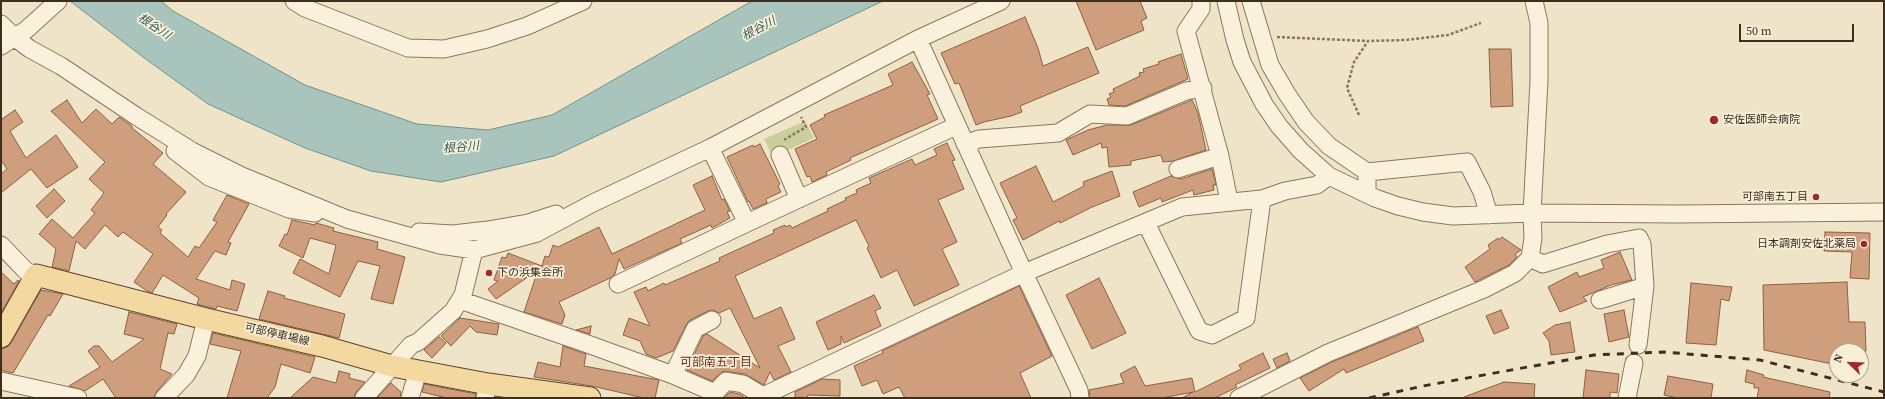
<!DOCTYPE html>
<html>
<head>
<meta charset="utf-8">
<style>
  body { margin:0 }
  #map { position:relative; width:1885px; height:399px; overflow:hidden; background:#f0e4c8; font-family:"Source Serif 4",serif }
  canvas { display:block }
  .frame { position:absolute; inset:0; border:2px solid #3d2e20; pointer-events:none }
  .north { position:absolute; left:1829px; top:343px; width:40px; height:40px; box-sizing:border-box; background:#f7eed8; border:1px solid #ada18e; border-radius:50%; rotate:293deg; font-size:11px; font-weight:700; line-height:16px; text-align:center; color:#3d2e20 }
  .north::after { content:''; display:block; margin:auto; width:14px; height:18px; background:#9e2a2b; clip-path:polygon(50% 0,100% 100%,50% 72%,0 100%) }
  .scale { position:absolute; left:1739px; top:24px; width:115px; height:18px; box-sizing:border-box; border:2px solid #3d2e20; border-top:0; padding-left:5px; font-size:12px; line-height:14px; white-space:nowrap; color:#3d2e20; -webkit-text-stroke:3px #f7eed8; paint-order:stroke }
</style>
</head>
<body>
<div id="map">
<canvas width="1885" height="399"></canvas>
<div class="frame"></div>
<div class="north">N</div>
<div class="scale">50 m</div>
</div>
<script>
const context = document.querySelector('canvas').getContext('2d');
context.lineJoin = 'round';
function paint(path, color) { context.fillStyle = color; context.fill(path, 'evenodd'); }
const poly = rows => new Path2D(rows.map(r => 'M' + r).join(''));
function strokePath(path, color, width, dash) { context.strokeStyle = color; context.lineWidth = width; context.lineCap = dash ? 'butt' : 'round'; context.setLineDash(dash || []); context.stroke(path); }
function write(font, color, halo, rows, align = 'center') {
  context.font = font + ' "Source Serif 4","Noto Sans JP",serif'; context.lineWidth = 3.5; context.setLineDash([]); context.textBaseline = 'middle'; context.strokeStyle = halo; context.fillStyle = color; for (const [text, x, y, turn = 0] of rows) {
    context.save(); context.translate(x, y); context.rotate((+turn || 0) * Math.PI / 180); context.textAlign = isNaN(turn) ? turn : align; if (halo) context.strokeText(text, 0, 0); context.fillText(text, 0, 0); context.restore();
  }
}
const green = poly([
  [805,121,814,138,773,157,764,139]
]);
const water = poly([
  [70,1,161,1,173,11,305,85,417,124,488,130,552,115,752,1,883,1,554,156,441,182,371,171,305,148,208,104,143,57,70,1]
]);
const building = poly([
  [1076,1,1140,1,1147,18,1141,21,1144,30,1096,50,1076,1],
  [1025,17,1038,48,1043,66,1088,47,1099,73,1020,106,1022,112,1011,116,984,122,976,125,959,83,955,84,941,53,1025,17],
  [1489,49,1511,49,1513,106,1491,107,1489,49],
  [1181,54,1188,79,1125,106,1109,105,1107,99,1111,97,1109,94,1114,92,1113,89,1140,76,1139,73,1144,72,1143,69,1159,64,1158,62,1181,54],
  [912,62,930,94,927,95,938,119,850,158,851,160,826,172,827,175,812,182,810,176,807,177,795,149,817,139,810,125,825,117,824,115,893,85,888,74,912,62],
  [67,100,82,123,96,109,112,124,119,117,132,126,132,128,163,153,153,164,186,192,166,214,167,215,158,227,162,230,160,233,188,257,195,246,199,248,217,222,213,220,227,195,249,204,228,242,231,243,226,255,215,251,196,279,230,290,232,280,245,284,237,311,217,306,216,309,197,304,199,298,163,275,152,293,147,291,134,282,153,254,123,232,118,237,105,225,85,249,76,241,69,271,52,267,56,249,39,234,52,219,73,238,95,213,91,210,104,193,89,179,105,162,51,111,67,100],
  [1192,100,1198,113,1206,150,1173,161,1163,162,1161,155,1131,161,1131,165,1109,167,1107,147,1102,148,1101,143,1073,155,1066,140,1088,130,1107,125,1131,125,1192,100],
  [15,110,23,122,10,131,26,158,56,135,78,167,47,188,31,169,1,193,1,174,7,169,1,160,1,117,2,119,15,110],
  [947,143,955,160,952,161,964,189,938,200,957,242,942,249,959,285,914,306,897,270,881,278,867,248,869,246,856,220,735,276,754,319,781,307,795,339,778,346,791,372,774,380,770,372,764,385,745,374,723,371,712,381,687,370,703,336,707,334,760,368,730,308,719,313,713,310,708,311,690,320,686,325,673,351,656,358,646,354,640,341,623,335,629,318,650,326,634,292,646,287,648,291,664,283,665,285,720,261,719,258,774,233,773,230,785,225,786,227,790,225,792,228,828,211,827,209,846,200,845,198,857,193,856,190,871,183,869,178,912,159,915,165,937,155,934,149,947,143],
  [760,144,780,184,778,186,781,192,766,199,767,203,753,209,749,201,748,202,727,157,753,145,754,147,760,144],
  [1036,166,1053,202,1084,186,1083,182,1112,171,1120,196,1092,207,1060,223,1059,221,1023,240,1013,220,1017,218,1000,183,1036,166],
  [1212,169,1216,185,1213,185,1214,190,1194,195,1193,190,1162,202,1161,198,1139,207,1133,192,1171,176,1181,179,1212,169],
  [712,176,722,200,724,199,730,211,727,212,730,218,712,228,711,225,680,239,682,243,624,269,619,259,615,274,610,278,559,302,565,315,562,324,524,312,538,270,496,299,488,289,498,281,494,280,502,257,506,258,508,253,542,266,545,256,549,257,553,245,558,247,599,227,612,254,705,210,693,185,712,176],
  [54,189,65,201,47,218,36,206,54,189],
  [292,220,315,225,316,223,334,228,333,231,378,242,377,249,405,257,393,304,371,299,380,266,358,261,340,297,293,273,300,259,329,274,336,245,310,238,303,258,279,246,285,234,287,235,292,220],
  [1825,232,1870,233,1869,279,1850,278,1852,252,1824,251,1825,232],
  [1502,237,1521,250,1515,254,1517,257,1509,265,1475,282,1465,267,1490,249,1488,245,1498,238,1499,240,1502,237],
  [1620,252,1632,280,1611,285,1583,297,1587,301,1560,312,1548,287,1577,272,1579,277,1604,268,1601,260,1620,252],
  [1,272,14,284,18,280,19,281,1,313,1,272],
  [1099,278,1126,333,1092,349,1066,295,1099,278],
  [1847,282,1849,322,1865,322,1866,351,1837,351,1837,365,1764,350,1763,285,1847,282],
  [1691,283,1732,287,1729,301,1721,299,1716,345,1686,343,1691,283],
  [1019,286,1052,356,1020,373,1031,398,905,398,899,387,883,394,877,380,862,386,854,366,883,353,882,351,1019,286],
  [41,290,63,294,50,316,48,315,13,373,4,371,1,370,1,349,7,347,11,343,41,290],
  [268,291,285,296,284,298,345,314,339,338,259,319,268,291],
  [874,295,881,308,875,311,881,326,844,343,841,336,841,344,828,350,816,322,874,295],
  [1501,310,1509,328,1494,334,1486,316,1501,310],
  [1624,310,1629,337,1609,342,1604,314,1624,310],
  [129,312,177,324,174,334,168,333,160,369,172,374,157,391,154,398,116,398,103,379,85,391,69,386,100,367,88,351,94,346,99,346,112,362,144,339,124,334,129,312],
  [460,318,499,324,497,335,476,332,470,326,451,346,441,336,460,318],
  [1570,322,1575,352,1551,355,1549,341,1543,333,1555,325,1570,322],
  [591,326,590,334,576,330,591,326],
  [1418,327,1424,341,1346,373,1344,369,1309,391,1300,378,1332,362,1418,327],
  [213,333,315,357,310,373,281,364,275,387,267,398,227,398,241,351,210,344,213,333],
  [439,337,446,343,432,358,424,350,439,337],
  [563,346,586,354,584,366,659,380,655,398,644,398,592,386,534,377,538,362,560,367,563,346],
  [1263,353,1270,368,1235,385,1237,387,1215,398,1182,398,1193,392,1162,398,1090,398,1089,390,1124,383,1120,374,1135,366,1145,386,1192,378,1195,392,1241,369,1239,365,1263,353],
  [1287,353,1290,361,1277,368,1273,359,1287,353],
  [1586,370,1619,374,1617,393,1610,392,1610,398,1583,398,1586,370],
  [1747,370,1764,375,1763,377,1830,392,1829,398,1757,398,1759,388,1754,388,1754,384,1745,382,1747,370],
  [339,371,350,374,349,378,365,382,356,392,354,398,290,398,313,377,336,383,339,371],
  [1668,376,1713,384,1711,398,1678,398,1664,395,1668,376],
  [822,379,840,380,840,396,808,395,807,398,795,397,795,392,822,379],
  [1504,382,1535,384,1534,398,1464,398,1464,397,1504,382],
  [391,383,401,392,400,398,377,398,391,383],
  [424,384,476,394,475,398,447,398,422,392,424,384],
  [730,392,739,394,743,396,743,398,724,398,730,392]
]);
const path = poly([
  [1277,37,1368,41],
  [1359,115,1347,88,1354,62,1368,41,1406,40,1448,35,1481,23],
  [784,140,806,127,801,117]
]);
const minor = poly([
  [294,1,305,8,408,48,444,49,487,39,527,26,583,1],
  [1201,1,1201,9,1186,31,1220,156,1229,201],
  [1226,1,1235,40,1242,62,1264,104,1279,126,1301,151,1329,176,1375,198,1398,206,1423,212,1453,216,1532,213,1678,214,1884,212],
  [1251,1,1270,65,1287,94,1306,122,1329,146,1367,172,1367,194],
  [1,24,15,38,30,49,61,66,136,116,192,151,242,176,347,219,440,245,474,250,537,233,593,203,710,148,918,39,1001,1],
  [918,39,1024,273,1079,390,1080,398],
  [1,46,26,30,58,1],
  [965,144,979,139,1058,133,1090,114,1127,116,1186,91,1203,88],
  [710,148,747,223,956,126],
  [175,151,209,177,289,209,315,213],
  [780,155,799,199],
  [1178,169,1220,156],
  [1367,172,1467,162,1482,192,1489,215],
  [1146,223,1199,331,1212,335,1246,318,1262,199],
  [419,232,453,234,488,230,528,223,556,214],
  [1,245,26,271,36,275],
  [1530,258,1543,264,1607,244,1639,238,1642,244,1645,286,1638,345],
  [618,284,747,223],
  [460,300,582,342,673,375,715,393,726,381,743,384,763,396,1024,273,1182,207,1262,199,1285,191,1317,185,1329,176],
  [1600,300,1645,286],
  [673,375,695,329,712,320],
  [1,381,78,398],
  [164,398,186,375,197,356,206,319],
  [364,398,411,345,418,342,453,311,463,295,474,250],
  [410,398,418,371],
  [485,398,488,384],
  [1239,398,1328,353,1484,289,1515,273,1530,258,1533,238,1532,213,1539,81,1539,23,1534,1],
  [1627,398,1634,363]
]);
const major = poly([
  [1,337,36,275,206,319,322,346,392,366,488,384,590,398]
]);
const rail = poly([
  [1369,398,1423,386,1594,355,1664,352,1760,360,1884,392]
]);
const markers = [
  [1714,120,5,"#9e2a2b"],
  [1816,197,4,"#9e2a2b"],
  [1864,244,4,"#9e2a2b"],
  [489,273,4,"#9e2a2b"]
];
const poiNames = [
  ["安佐医師会病院",1723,120],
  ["可部南五丁目",1808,197,"right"],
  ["日本調剤安佐北薬局",1856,244,"right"],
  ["下の浜集会所",497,273]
];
const streetNames = [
  ["可部停車場線",277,335,13]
];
const waterNames = [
  ["根谷川",154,27,34],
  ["根谷川",759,29,-28],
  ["根谷川",461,148,-5]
];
const neighbourhoodNames = [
  ["可部南五丁目",716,363]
];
paint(green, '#c9cf9b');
paint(water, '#a9c4bc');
strokePath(water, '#6f938a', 1);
paint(building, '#cf9f7d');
strokePath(building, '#8d5f41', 1);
strokePath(minor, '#8d765c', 19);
strokePath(major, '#5b4430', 23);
strokePath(path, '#8d765c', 2.5, [3, 2]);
strokePath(minor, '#faf1dc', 17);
strokePath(major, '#f3d9a0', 21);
strokePath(rail, '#3d2e20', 3, [7, 7]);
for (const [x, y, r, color] of markers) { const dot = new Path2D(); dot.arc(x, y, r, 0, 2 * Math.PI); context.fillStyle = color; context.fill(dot); strokePath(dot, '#f7eed8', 1.5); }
write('11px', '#3d2e20', '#f7eed8', poiNames, 'left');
write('11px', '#3d2e20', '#f7eed8', streetNames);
write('italic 12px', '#2f5d5a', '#f7eed8', waterNames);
write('12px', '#6b2e1e', '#f7eed8', neighbourhoodNames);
</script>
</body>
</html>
